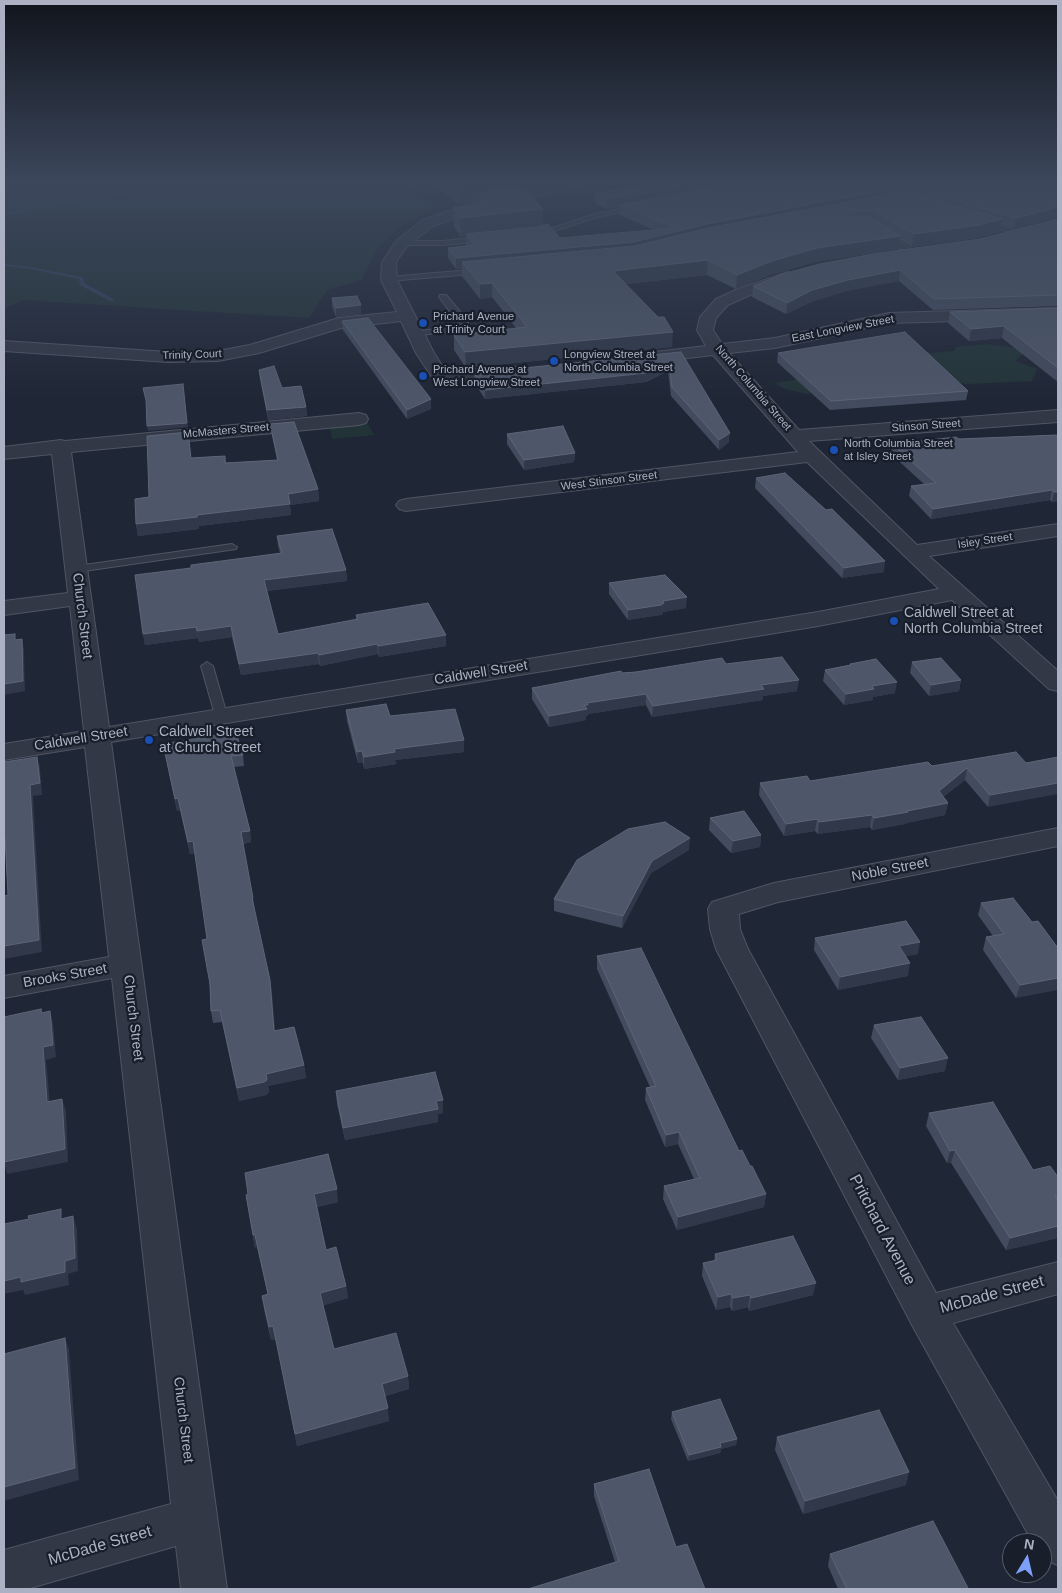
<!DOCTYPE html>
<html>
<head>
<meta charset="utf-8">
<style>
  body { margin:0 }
  #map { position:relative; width:1062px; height:1593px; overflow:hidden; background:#1f2635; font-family:Helvetica,sans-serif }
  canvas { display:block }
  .frame { position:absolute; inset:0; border:5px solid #acb2c3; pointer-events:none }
  .north { position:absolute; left:1002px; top:1533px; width:50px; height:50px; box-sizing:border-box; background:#181e2a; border:1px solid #535967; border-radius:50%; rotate:9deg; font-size:14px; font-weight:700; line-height:20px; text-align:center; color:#acb2c3 }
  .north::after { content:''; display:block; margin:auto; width:18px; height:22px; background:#7d9ff7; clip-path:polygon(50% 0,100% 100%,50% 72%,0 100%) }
</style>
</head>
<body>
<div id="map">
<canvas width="1062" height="1593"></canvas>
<div class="frame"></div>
<div class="north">N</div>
</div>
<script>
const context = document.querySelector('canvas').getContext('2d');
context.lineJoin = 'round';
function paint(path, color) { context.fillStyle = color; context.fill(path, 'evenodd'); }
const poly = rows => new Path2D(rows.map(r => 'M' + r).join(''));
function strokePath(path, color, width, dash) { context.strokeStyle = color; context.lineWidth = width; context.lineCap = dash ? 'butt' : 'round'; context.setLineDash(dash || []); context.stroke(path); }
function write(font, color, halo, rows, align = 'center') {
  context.font = font + ' Helvetica,sans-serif'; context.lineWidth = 4.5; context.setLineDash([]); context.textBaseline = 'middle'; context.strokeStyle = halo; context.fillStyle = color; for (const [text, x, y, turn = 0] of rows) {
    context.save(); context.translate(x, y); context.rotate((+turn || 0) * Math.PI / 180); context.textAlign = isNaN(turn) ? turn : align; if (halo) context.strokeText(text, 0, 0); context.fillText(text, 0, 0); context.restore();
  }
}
const green = poly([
  [4,183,419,183,409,196,439,206,401,226,377,249,361,280,327,290,309,318,23,300,4,309],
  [986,344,1058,353,1021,355,1016,361,1037,369,1032,381,966,384,954,381,826,390,807,394,785,389,774,383,807,378,912,350,932,353,954,351,956,347],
  [368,424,374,435,332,439,330,427]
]);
const stream = poly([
  [181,183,192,183,40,207,4,216,4,214,40,205,181,183],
  [4,264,31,267,83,277,84,283,115,300,110,301,80,285,79,279,31,269,4,266,4,264]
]);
const lane = poly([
  [637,206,639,207,639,209,598,217,535,237,531,235,595,214,637,206],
  [982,220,1021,231,1022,233,1018,235,980,223,978,222,982,220],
  [879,233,885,233,918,253,911,255,879,237,879,233],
  [484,237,487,237,487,241,442,245,402,245,398,243,402,241,442,241,484,237],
  [481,269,484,269,484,273,389,281,385,279,389,277,481,269],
  [440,295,446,295,468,321,468,326,460,330,413,336,412,334,416,332,460,325,439,297,440,295],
  [232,544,237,547,236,549,77,572,71,569,77,566,232,544],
  [207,662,213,666,227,715,226,718,221,719,215,715,201,666,207,662]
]);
const street = poly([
  [557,183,580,183,579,186,474,212,433,226,407,246,396,262,397,280,434,353,446,372,511,366,517,367,520,371,517,375,441,383,435,382,416,353,401,321,341,328,259,353,218,361,168,362,4,351,4,341,168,352,218,351,250,345,339,318,397,312,381,280,382,262,397,240,423,220,464,206,557,183],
  [788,272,793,274,796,277,793,280,750,295,728,305,716,318,713,330,722,344,775,338,889,313,1058,308,1058,318,889,323,775,348,729,353,799,430,1058,410,1058,422,809,441,917,545,1058,524,1058,536,929,556,1058,671,1058,691,1049,689,952,600,818,626,111,742,227,1589,181,1589,176,1546,27,1589,4,1589,4,1550,171,1504,112,978,4,998,4,976,109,957,85,747,4,760,4,744,84,731,70,606,4,615,4,601,68,593,52,454,4,459,4,447,61,440,65,441,359,413,366,415,368,419,366,423,359,425,71,452,109,727,818,612,939,589,807,462,406,511,399,509,396,505,399,501,406,499,798,452,713,355,646,363,640,362,637,358,640,354,646,353,706,346,697,330,700,317,716,299,738,289,788,272],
  [1058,828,1058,846,778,902,739,914,740,929,748,949,936,1293,1058,1262,1058,1294,953,1323,1058,1501,1058,1565,1042,1559,1042,1543,1033,1543,912,1325,716,949,710,929,708,909,712,902,774,883,1058,828]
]);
const wall = poly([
  [430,183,504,183,504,188,543,209,543,226,560,238,654,230,620,215,620,207,607,209,595,204,595,194,652,183,1058,183,1058,218,1058,217,1014,229,1001,225,999,232,977,238,912,247,899,240,898,249,815,262,770,275,736,289,707,275,626,284,672,347,466,368,454,350,454,335,516,328,492,297,480,299,462,276,462,268,456,269,448,258,448,248,467,246,466,245,466,237,461,237,454,227,453,207,472,206,472,202,460,205],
  [1058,219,1058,306,933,310,899,281,846,291,811,302,786,314,752,297,753,286,980,239],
  [332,298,361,314,336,317,332,306],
  [1058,308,1058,382,1002,338,969,341,948,323,950,312],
  [342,321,431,399,431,409,407,419,343,330],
  [681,352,729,442,719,450,671,396,668,371,646,382,485,399,474,382,474,373],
  [778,353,968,391,966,400,830,410,777,362],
  [259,370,306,407,307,416,268,420,260,379],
  [270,424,318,489,319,501,290,505,291,515,199,526,199,529,138,536,136,524,149,497,191,458,225,456,226,463,277,460,272,435],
  [507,434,575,453,574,462,524,470,507,444],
  [1058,435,1058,501,1052,502,1050,500,931,519,909,496,911,486,924,484,891,454,892,444,959,439],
  [756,478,884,572,842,578,755,488],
  [277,536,346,570,347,581,267,591,278,634,356,620,356,615,446,646,379,657,378,654,320,666,319,664,241,675,232,637,199,642,198,638,145,645,143,634,191,568,280,553,278,546],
  [609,583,686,608,663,612,663,614,660,615,628,620,609,594],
  [912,662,961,680,959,691,929,696,910,673],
  [726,664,797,691,763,696,763,700,652,717,646,705,588,714,588,716,586,716,586,720,549,727,532,699,532,688,622,673],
  [850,664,895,693,873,697,873,700,844,705,823,681,825,670,849,665],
  [346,710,390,716,464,752,395,760,396,764,364,769,363,763,358,763,347,721],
  [163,744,243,755,244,766,234,767,250,831,251,842,243,844,253,898,254,910,270,980,275,1031,304,1065,306,1078,268,1086,269,1092,266,1095,239,1101,222,1022,213,1023,211,1011,207,939,195,853,190,854,180,810,177,811],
  [1016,752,988,807,965,780,943,797,948,803,945,815,906,823,905,824,872,830,870,827,818,834,815,831,784,836,759,795,760,783,810,781,932,766],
  [710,818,761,835,760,847,731,853,709,830],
  [689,850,651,873,622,928,554,911,554,899],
  [981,903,1032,922,1058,948,1016,998,983,950,986,937,993,936,978,915],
  [815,938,918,954,906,956,908,976,838,990,814,950],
  [597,956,739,1151,766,1194,764,1207,677,1230,663,1199,664,1186,694,1179,678,1144,665,1147,645,1100,646,1088,650,1087,597,969],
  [874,1025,945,1071,898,1080,871,1038],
  [336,1091,443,1113,438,1114,438,1122,345,1140,337,1104],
  [929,1113,1033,1170,1058,1177,1058,1238,1006,1250,951,1163,947,1163,926,1126],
  [246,1195,338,1202,317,1207,326,1250,346,1286,348,1298,323,1305,334,1349,408,1376,409,1389,385,1396,389,1421,297,1446,276,1339,271,1340,264,1309,262,1296,268,1295,257,1247,255,1248],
  [715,1254,813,1295,749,1311,748,1307,732,1311,730,1307,716,1310,702,1276,703,1263,714,1261],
  [672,1412,737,1439,736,1445,721,1449,720,1453,688,1461,671,1419],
  [777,1437,906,1485,803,1514,775,1450],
  [594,1484,676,1547,615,1562,594,1496],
  [830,1554,968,1588,968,1589,838,1589,828,1566]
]);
const shadedWall = poly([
  [455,183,504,183,504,194,472,195,472,202,460,205,460,186],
  [699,183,753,183,620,205,620,207,607,209,607,199],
  [905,186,904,196,634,252,462,262,462,268,456,269,456,258,707,224],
  [1058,207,1058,217,1014,229,1016,218],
  [543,209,543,228,466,234,466,237,461,237,460,218],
  [1002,219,999,232,977,238,912,247,914,234],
  [900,236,898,249,815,262,770,275,736,289,737,275,772,261,817,248],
  [708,260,707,275,612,285,613,271],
  [900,270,899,281,846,291,811,302,786,314,787,303,812,290,848,280],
  [492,283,492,297,480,299,480,284],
  [361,305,361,314,336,317,336,308],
  [1004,326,1002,338,969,341,971,329],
  [673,332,672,347,466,368,465,352],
  [669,362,668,371,646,382,485,399,485,390],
  [183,384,188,427,148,431,147,426],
  [431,399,431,409,407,419,407,410],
  [306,407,307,416,268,420,267,410],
  [730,433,729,442,719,450,719,440],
  [575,453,574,462,524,470,524,460],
  [318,489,319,501,290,505,291,515,199,526,199,529,138,536,136,524,197,515,288,494],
  [1052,490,1050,500,931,519,933,509],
  [1054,492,1058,492,1058,501,1052,502],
  [885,561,884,572,842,578,844,568],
  [346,570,347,581,265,591,264,580],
  [687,597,686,608,663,612,663,614,660,615,628,620,628,610,663,601],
  [231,626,232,637,199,642,197,631],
  [196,627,198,638,145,645,143,634],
  [446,635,446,646,379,657,378,646],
  [22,639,24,649,25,691,4,695,4,684],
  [377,644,378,654,320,666,319,655],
  [318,653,319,664,241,675,239,664],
  [799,680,797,691,763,696,763,700,652,717,653,706,761,685],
  [961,680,959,691,929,696,931,685],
  [897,682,895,693,873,697,873,700,844,705,846,694,872,686],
  [646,694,646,705,588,714,588,716,586,716,586,720,549,727,549,716,584,705,587,703],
  [464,740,464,752,395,760,396,764,364,769,364,757,394,749],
  [362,751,363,763,358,763,357,752],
  [37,757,40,768,42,795,33,796,42,952,4,959,4,946,30,785],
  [967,768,965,780,936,802,939,791],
  [1058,783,1058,794,988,807,990,795],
  [178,798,180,810,177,811,175,799],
  [948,803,945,815,906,823,905,824,872,830,874,818],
  [872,815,870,827,818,834,819,822],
  [817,819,815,831,784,836,786,824],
  [250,831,251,842,243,844,241,832],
  [761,835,760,847,731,853,733,841],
  [4,837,5,837,8,849,4,850],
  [690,838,689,850,651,873,622,928,623,916,652,861],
  [193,841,195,853,190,854,188,842],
  [252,898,253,898,255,910,253,910],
  [920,942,918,954,897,958,899,946],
  [910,963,908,976,838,990,840,977],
  [1058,978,1058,990,1016,998,1020,985],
  [270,980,272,992,276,1043,274,1031],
  [50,1011,53,1023,56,1057,46,1060,51,1114,47,1102,43,1047],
  [948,1058,945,1071,898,1080,900,1068],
  [304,1065,306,1078,268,1086,269,1092,266,1095,239,1101,237,1088,266,1074],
  [62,1099,66,1111,68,1162,7,1174,4,1162],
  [443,1100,443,1113,438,1114,438,1122,345,1140,343,1128,436,1101],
  [679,1132,678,1144,665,1147,666,1135],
  [955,1150,951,1163,947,1163,950,1151],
  [337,1189,338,1202,316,1207,314,1194],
  [766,1194,764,1207,677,1230,678,1217],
  [73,1216,77,1229,78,1271,68,1274,69,1285,25,1295,23,1290,4,1294,4,1281,65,1261],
  [1058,1226,1058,1238,1006,1250,1010,1238],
  [253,1235,255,1235,257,1247,255,1248],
  [816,1283,813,1295,749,1311,751,1298],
  [346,1286,348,1298,322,1306,320,1293],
  [731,1294,730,1307,716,1310,718,1297],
  [750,1295,748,1307,732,1311,733,1298],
  [273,1326,276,1339,271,1340,269,1327],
  [65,1338,69,1350,79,1480,4,1501,4,1487],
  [408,1376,409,1389,383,1396,382,1384],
  [388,1408,389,1421,297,1446,295,1434],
  [737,1439,736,1445,721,1449,720,1453,688,1461,689,1455,720,1443],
  [909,1472,906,1485,803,1514,805,1501]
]);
const building = poly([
  [455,183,473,183,460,186,455,183],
  [652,183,699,183,607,199,595,194,652,183],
  [737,183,1058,183,1058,207,1016,218,905,186,707,224,634,242,456,258,448,248,474,245,466,234,537,227,548,224,560,238,675,228,620,205,737,183],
  [516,185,530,194,543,209,460,218,453,207,486,205,472,195,516,185],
  [906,191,1002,219,979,225,914,234,874,211,851,211,848,214,849,216,854,218,869,217,900,236,817,248,772,261,737,275,708,260,613,271,658,317,664,317,673,332,465,352,454,335,527,327,492,283,480,284,462,262,635,246,708,228,906,191],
  [1058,219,1058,295,934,299,900,270,848,280,812,290,787,303,753,286,783,274,820,264,873,254,980,239,1058,219],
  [357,296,361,305,336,308,332,298,357,296],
  [1058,308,1058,368,1004,326,971,329,950,312,1058,308],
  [368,318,431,399,407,410,342,321,368,318],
  [905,332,968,391,831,401,778,353,905,332],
  [681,352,730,433,719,440,672,387,669,362,646,373,485,390,474,373,681,352],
  [274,366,282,388,301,386,306,407,267,410,259,370,274,366],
  [183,384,187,423,147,426,146,400,143,388,183,384],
  [294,422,318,489,288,494,290,504,197,515,197,517,136,524,135,499,149,497,147,436,188,432,191,458,225,456,225,463,278,460,270,424,294,422],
  [563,426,575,453,524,460,507,434,563,426],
  [1058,435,1058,492,1054,492,1052,490,933,509,911,486,936,483,892,444,956,437,959,439,1058,435],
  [785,473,826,510,832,509,885,561,844,568,756,478,785,473],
  [332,529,346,570,264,580,278,634,358,619,356,615,428,603,446,635,378,646,377,644,319,655,318,653,239,664,231,626,197,631,196,627,143,634,135,575,191,568,191,565,282,553,277,536,332,529],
  [665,575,687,597,663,601,664,603,661,605,628,610,609,583,665,575],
  [15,634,15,640,22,639,23,681,4,684,4,635,15,634],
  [782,657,799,680,761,685,764,689,653,706,646,694,587,703,588,705,584,705,587,709,549,716,532,688,621,671,622,673,636,672,722,658,726,664,782,657],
  [941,658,961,680,931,685,912,662,941,658],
  [876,659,897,682,872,686,874,689,846,694,825,670,851,665,850,664,876,659],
  [386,704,390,716,455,709,464,740,394,749,395,752,364,757,362,751,357,752,346,710,386,704],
  [236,732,243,755,231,756,250,831,241,832,253,898,252,898,270,980,274,1031,294,1027,304,1065,266,1074,267,1080,264,1082,237,1088,220,1010,211,1011,210,984,202,940,207,939,193,841,188,842,178,798,175,799,163,744,236,732],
  [1016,752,1026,763,1058,757,1058,783,990,795,967,768,939,791,948,803,907,811,908,812,874,818,872,815,819,822,817,819,786,824,760,783,807,776,810,781,928,762,932,766,1016,752],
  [37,757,40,783,30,785,39,940,4,946,4,896,8,895,5,837,4,837,4,762,37,757],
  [744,811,761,835,733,841,710,818,744,811],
  [665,822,690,838,652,861,623,916,554,899,577,860,628,829,665,822],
  [1013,898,1032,922,1038,921,1058,948,1058,978,1020,985,986,937,1004,934,981,903,1013,898],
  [906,921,920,942,899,946,910,963,840,977,815,938,906,921],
  [641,948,739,1151,742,1150,750,1166,752,1166,766,1194,678,1217,664,1186,700,1178,679,1132,666,1135,646,1088,656,1086,597,956,641,948],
  [41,1009,42,1013,50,1011,53,1045,43,1047,47,1102,62,1099,65,1149,4,1162,4,1017,41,1009],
  [921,1017,948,1058,900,1068,874,1025,921,1017],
  [435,1072,443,1100,436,1101,438,1109,343,1128,336,1091,435,1072],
  [993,1102,1033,1170,1050,1166,1058,1177,1058,1196,1055,1196,1058,1201,1058,1226,1010,1238,955,1150,950,1151,929,1113,993,1102],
  [328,1154,337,1189,314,1194,326,1250,336,1247,346,1286,320,1293,334,1349,396,1333,408,1376,382,1384,388,1408,295,1434,273,1326,269,1327,262,1296,268,1294,255,1235,253,1235,246,1195,248,1194,245,1173,328,1154],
  [61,1209,61,1219,73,1216,75,1258,65,1261,65,1272,21,1282,21,1277,4,1281,4,1224,29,1219,28,1216,61,1209],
  [793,1236,816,1283,751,1298,750,1295,733,1298,731,1294,718,1297,703,1263,717,1260,715,1254,793,1236],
  [65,1338,75,1468,4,1487,4,1354,65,1338],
  [720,1399,737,1439,720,1443,721,1447,689,1455,672,1412,720,1399],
  [879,1410,909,1472,805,1501,777,1437,879,1410],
  [649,1469,676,1547,687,1544,705,1589,528,1589,619,1561,594,1484,649,1469],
  [933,1521,968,1588,966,1589,847,1589,830,1554,933,1521]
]);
const markers = [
  [423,323,5,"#1a4fb4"],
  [554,361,5,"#1a4fb4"],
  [423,376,5,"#1a4fb4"],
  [834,450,5,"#1a4fb4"],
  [894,621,5,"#1a4fb4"],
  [149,740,5,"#1a4fb4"]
];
const farPoinames = [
  ["Prichard Avenue",433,317],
  ["at Trinity Court",433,330],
  ["Longview Street at",564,355],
  ["North Columbia Street",564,368],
  ["Prichard Avenue at",433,370],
  ["West Longview Street",433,383],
  ["North Columbia Street",844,444],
  ["at Isley Street",844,457]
];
const farStreetnames = [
  ["East Longview Street",843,329,-11],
  ["Trinity Court",192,355,-2],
  ["North Columbia Street",753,388,49],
  ["Stinson Street",926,426,-4],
  ["McMasters Street",226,431,-5],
  ["West Stinson Street",609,481,-7],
  ["Isley Street",985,541,-9]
];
const poiNames = [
  ["Caldwell Street at",904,613],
  ["North Columbia Street",904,629],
  ["Caldwell Street",159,732],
  ["at Church Street",159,748]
];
const streetNames = [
  ["Church Street",82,616,83],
  ["Caldwell Street",481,673,-9],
  ["Caldwell Street",81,739,-9],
  ["Noble Street",890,870,-11],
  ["Brooks Street",65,976,-10],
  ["Church Street",133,1018,83],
  ["Church Street",183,1420,83]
];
const nearStreetnames = [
  ["Pritchard Avenue",882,1230,62],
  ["McDade Street",992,1295,-15],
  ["McDade Street",100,1546,-16]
];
paint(green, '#223337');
paint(stream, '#32405d');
strokePath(lane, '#505564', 2);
strokePath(street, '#505564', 2);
paint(lane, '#323846');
paint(street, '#323846');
paint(wall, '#434c5e');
paint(shadedWall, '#303849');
paint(building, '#4e5769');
strokePath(building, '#5d6577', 1);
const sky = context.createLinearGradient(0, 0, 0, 406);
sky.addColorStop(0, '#11151d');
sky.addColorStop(0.45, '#3c475c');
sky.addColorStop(1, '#3c475c00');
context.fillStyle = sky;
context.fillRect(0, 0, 1062, 406);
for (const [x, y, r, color] of markers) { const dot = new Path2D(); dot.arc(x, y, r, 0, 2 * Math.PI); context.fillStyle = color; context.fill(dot); strokePath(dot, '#181e2a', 2); }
write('11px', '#acb2c3', '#181e2a', farPoinames, 'left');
write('11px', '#acb2c3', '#181e2a', farStreetnames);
write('14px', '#acb2c3', '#181e2a', poiNames, 'left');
write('14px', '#acb2c3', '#181e2a', streetNames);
write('16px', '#acb2c3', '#181e2a', nearStreetnames);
</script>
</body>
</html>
